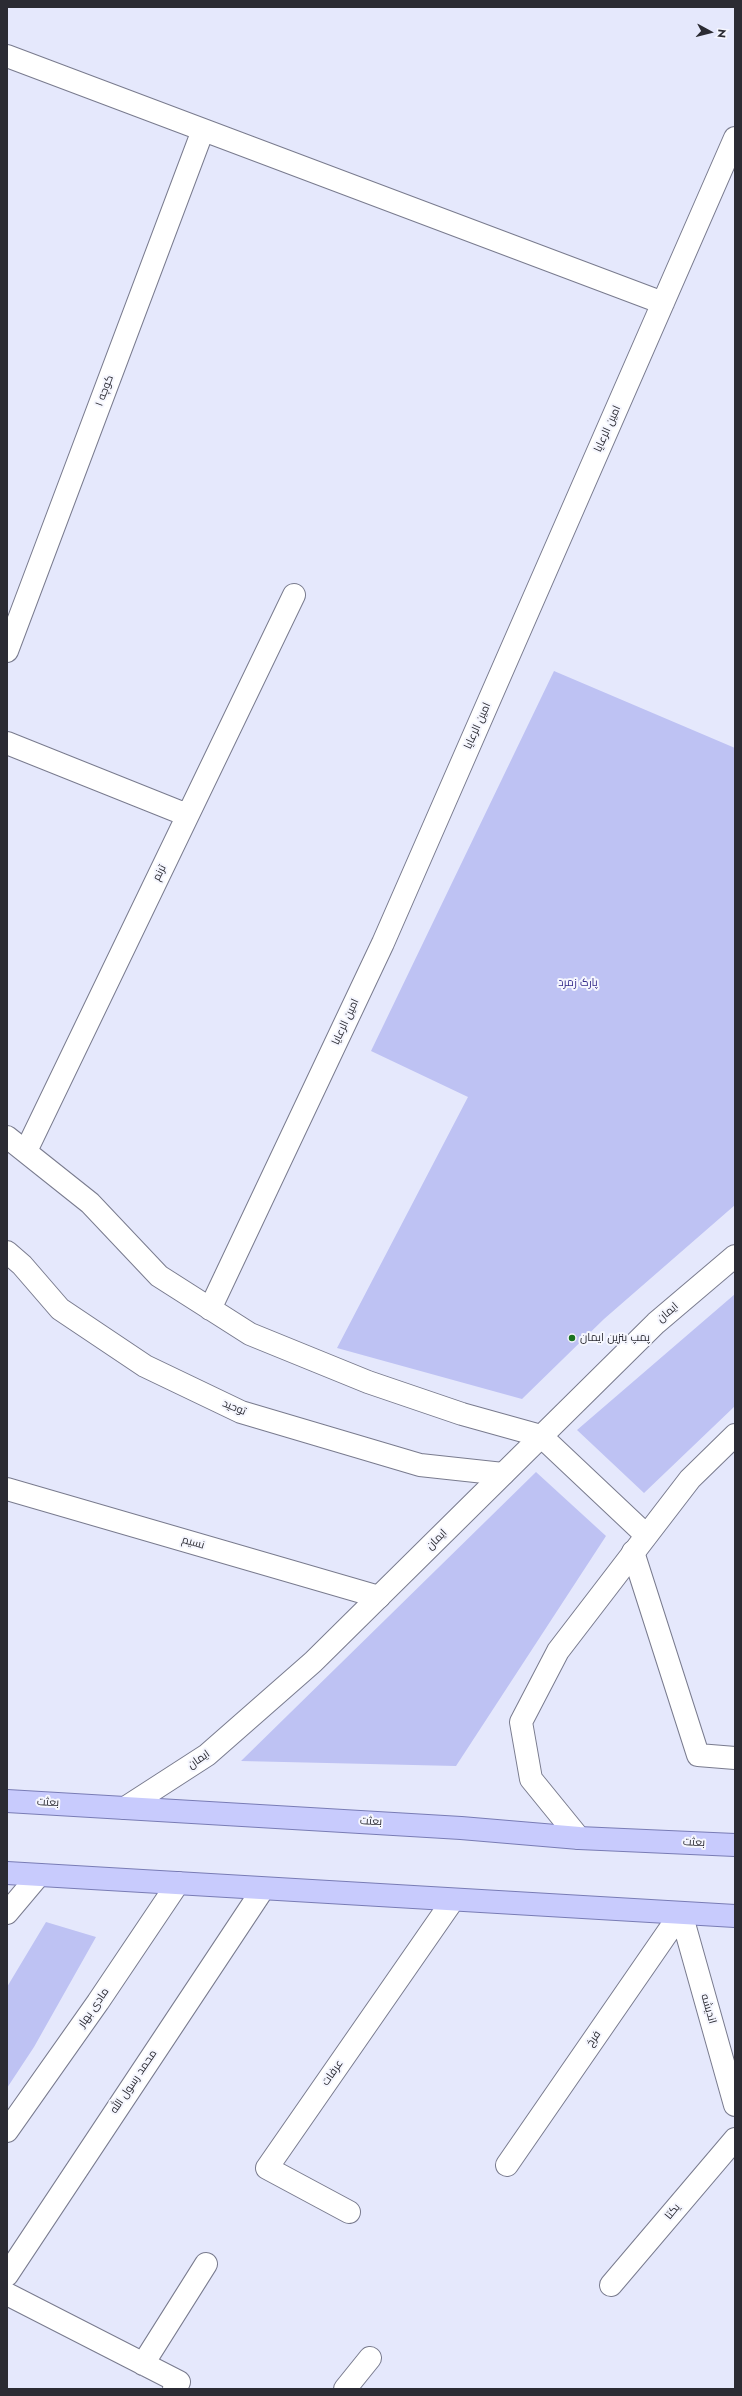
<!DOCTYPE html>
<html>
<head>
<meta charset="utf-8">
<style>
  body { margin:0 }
  #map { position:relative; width:742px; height:2396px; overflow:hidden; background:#e5e8fc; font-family:Jost,sans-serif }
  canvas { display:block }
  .frame { position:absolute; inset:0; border:8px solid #2b2b33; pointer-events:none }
  .north { position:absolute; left:690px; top:12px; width:40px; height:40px; -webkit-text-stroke:3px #f5f6fe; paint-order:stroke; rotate:97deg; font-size:11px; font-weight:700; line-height:16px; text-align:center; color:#2b2b33 }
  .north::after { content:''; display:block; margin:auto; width:14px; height:18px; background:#2b2b33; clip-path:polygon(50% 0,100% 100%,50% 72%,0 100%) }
</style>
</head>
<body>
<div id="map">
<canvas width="742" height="2396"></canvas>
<div class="frame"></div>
<div class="north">N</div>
</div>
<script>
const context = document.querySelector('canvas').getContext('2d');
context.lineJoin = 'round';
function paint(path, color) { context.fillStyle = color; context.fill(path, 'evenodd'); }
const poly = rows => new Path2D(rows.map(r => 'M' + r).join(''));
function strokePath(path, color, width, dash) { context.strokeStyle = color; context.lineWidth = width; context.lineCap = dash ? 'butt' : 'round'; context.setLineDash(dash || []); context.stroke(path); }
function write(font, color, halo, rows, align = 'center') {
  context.font = font + ' Jost,Cairo,sans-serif'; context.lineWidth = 4; context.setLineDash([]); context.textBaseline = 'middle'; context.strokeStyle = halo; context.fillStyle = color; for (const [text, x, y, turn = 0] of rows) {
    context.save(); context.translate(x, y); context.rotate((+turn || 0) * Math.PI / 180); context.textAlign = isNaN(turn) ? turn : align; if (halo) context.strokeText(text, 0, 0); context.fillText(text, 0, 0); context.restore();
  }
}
const green = poly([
  [554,671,735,748,735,1205,604,1319,522,1399,337,1348,468,1097,371,1051],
  [735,1294,735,1406,644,1493,577,1430],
  [536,1472,606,1536,456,1766,241,1761],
  [46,1922,96,1937,34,2047,7,2088,7,1987]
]);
const minor = poly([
  [7,56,663,303],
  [7,651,203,130],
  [7,743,187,815],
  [7,1137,90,1203,159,1276,250,1334,368,1382,462,1414,541,1436],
  [26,1151,294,595],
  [7,1252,22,1265,60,1309,145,1366,241,1412,420,1465,503,1474],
  [210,1309,383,943,735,138],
  [7,1489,379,1597],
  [633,1552,698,1755,735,1758],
  [681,1913,735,2105],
  [507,2165,681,1913],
  [349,2212,267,2168,453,1900],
  [7,2275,263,1889],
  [611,2285,735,2139],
  [7,2294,179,2382,174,2389],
  [143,2364,206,2264],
  [345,2389,370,2358]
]);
const tertiary = poly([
  [7,1913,39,1875],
  [7,2131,98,2002,178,1883]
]);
const secondary = poly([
  [541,1436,646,1535],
  [125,1808,207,1755,313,1662,656,1323,735,1256],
  [579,1838,531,1779,521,1722,558,1651,690,1479,735,1435]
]);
const primary = poly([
  [7,1801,461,1828,579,1838,735,1845],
  [7,1873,735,1916]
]);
const markers = [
  [572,1338,4,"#197321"]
];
const streetNames = [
  ["کوچه ۱",105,391,-69],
  ["امین الرعایا",608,429,-66],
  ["امین الرعایا",478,726,-66],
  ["ترنم",160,873,-64],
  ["امین الرعایا",346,1022,-65],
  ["ایمان",668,1313,-41],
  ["توحید",234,1408,23],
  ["ایمان",437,1540,-45],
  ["نسیم",193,1543,16],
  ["ایمان",199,1760,-35],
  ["بعثت",48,1803,3],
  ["بعثت",371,1822,3],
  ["بعثت",694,1843,3],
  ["مادی بهار",94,2008,-55],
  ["اندیشه",708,2009,74],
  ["فرخ",594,2039,-55],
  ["عرفات",333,2073,-55],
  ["محمد رسول الله",134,2082,-56],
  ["یکتا",673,2212,-50]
];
const parkNames = [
  ["پارک زمرد",578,983]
];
const poiNames = [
  ["پمپ بنزین ایمان",580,1338]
];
paint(green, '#bec2f3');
strokePath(minor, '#797b8e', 24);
strokePath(tertiary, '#797b8e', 24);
strokePath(secondary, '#797b8e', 24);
strokePath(primary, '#797cb5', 24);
strokePath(minor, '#fff', 22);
strokePath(tertiary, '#fff', 22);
strokePath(secondary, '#fff', 22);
strokePath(primary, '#c8cbfd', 22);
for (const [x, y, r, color] of markers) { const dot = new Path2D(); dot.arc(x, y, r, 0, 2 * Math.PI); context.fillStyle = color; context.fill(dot); strokePath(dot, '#f5f6fe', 1.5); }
write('11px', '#2b2b33', '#f5f6fe', streetNames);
write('11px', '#372e8c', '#f5f6fe', parkNames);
write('11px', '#2b2b33', '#f5f6fe', poiNames, 'left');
</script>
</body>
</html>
